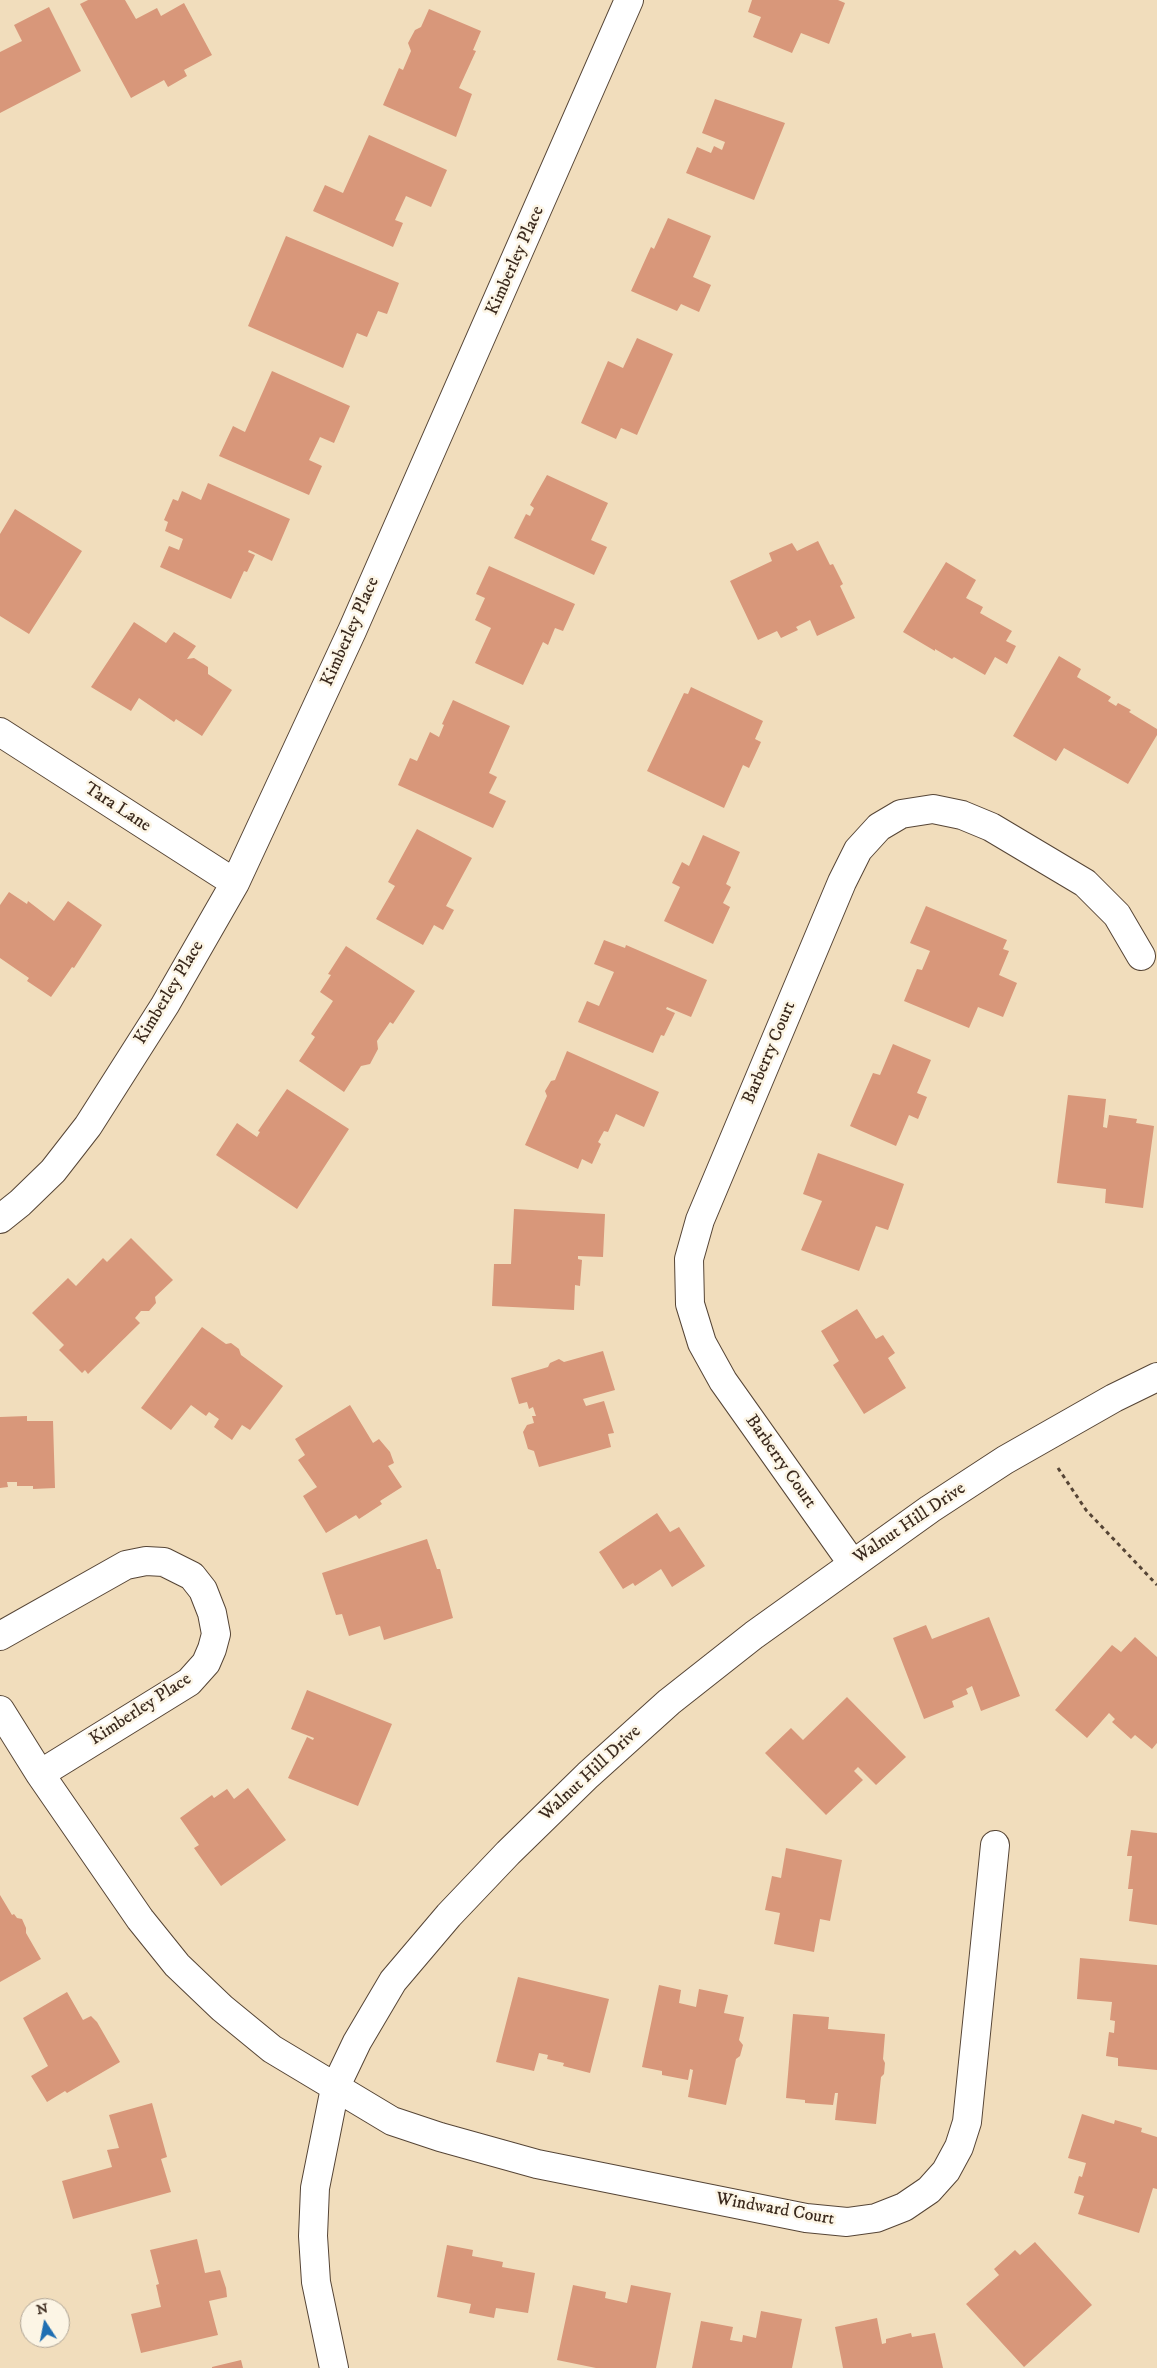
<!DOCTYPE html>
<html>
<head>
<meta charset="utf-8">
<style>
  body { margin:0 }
  #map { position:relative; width:1157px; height:2368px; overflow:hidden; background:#f1ddbc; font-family:"IM FELL DW Pica",serif }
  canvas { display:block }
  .north { position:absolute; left:20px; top:2298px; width:50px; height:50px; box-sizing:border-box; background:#fcf5e5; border:1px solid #afa495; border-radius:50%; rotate:349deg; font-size:14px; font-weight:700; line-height:20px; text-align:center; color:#3b2a1e }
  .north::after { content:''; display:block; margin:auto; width:18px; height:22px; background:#1f6fb2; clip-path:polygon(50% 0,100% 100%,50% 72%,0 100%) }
</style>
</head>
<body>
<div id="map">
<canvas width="1157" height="2368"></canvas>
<div class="north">N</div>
</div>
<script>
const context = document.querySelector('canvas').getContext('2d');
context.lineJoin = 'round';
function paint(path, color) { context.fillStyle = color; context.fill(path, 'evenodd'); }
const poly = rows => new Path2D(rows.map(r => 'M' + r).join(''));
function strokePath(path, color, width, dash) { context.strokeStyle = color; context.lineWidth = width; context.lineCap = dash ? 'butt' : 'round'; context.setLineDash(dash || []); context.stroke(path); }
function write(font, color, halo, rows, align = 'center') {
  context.font = font + ' "IM FELL DW Pica",serif'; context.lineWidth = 5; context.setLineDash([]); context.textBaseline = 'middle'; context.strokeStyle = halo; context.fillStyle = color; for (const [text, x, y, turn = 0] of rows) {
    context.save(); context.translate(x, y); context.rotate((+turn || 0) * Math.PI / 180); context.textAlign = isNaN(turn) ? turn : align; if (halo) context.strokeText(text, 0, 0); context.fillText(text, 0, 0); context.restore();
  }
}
const building = poly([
  [88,0,125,0,136,19,157,8,161,16,184,3,212,55,184,70,187,76,168,87,164,80,131,98,80,4],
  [752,0,838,0,845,3,829,44,801,33,792,53,753,37,761,17,748,12],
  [49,7,81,71,0,113,0,52,22,41,14,25],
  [429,9,481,31,473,50,476,51,459,88,472,94,456,137,383,105,399,68,403,70,411,51,408,43,415,30,421,27],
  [715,99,785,123,754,200,686,173,697,147,711,153,714,146,722,150,725,142,702,133],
  [369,135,447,170,431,207,406,196,395,220,403,223,393,247,313,211,325,185,343,193],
  [668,218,711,236,693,277,711,285,699,312,681,304,677,311,631,291,651,247,654,249],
  [286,236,399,283,387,314,378,311,367,337,357,333,343,368,248,326],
  [637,338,673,354,637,435,621,428,616,439,581,423,608,361,623,368],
  [272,371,350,406,334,443,320,437,309,460,322,466,309,495,219,456,233,426,245,432],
  [547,475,608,503,591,540,607,547,594,575,514,538,526,514,530,516,534,508,530,505],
  [208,483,290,519,272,561,249,550,248,552,255,555,247,572,244,571,231,599,160,567,169,546,179,550,183,539,165,531,168,522,164,520,173,499,178,501,182,491,201,500],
  [15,509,82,551,29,634,0,616,0,534],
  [818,541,830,565,833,564,843,584,840,586,855,618,817,636,810,620,796,627,798,630,781,638,777,631,758,640,730,581,772,561,769,553,792,543,797,551],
  [946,562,976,580,966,598,983,607,980,613,1012,631,1006,641,1016,646,1007,664,995,657,985,675,954,657,952,659,935,649,935,651,903,632],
  [489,566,575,604,563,631,555,628,548,645,543,642,523,685,475,663,491,628,475,620,485,598,476,594],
  [134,622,166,643,174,632,196,646,187,659,194,658,208,667,208,674,232,690,202,736,176,719,174,722,139,698,131,711,91,687],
  [1059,656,1081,669,1077,677,1111,697,1108,701,1116,706,1118,703,1131,710,1129,712,1157,729,1157,735,1128,784,1064,748,1056,761,1013,736],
  [691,687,763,721,755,739,761,742,749,768,743,765,724,808,647,771,684,693,688,694],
  [453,700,510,726,489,773,497,777,489,793,506,801,493,828,398,785,410,758,417,761,430,732,439,737,444,725,442,724],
  [417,829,472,858,446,906,454,910,443,930,434,925,423,945,376,919,395,886,388,882],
  [703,835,740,852,726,884,731,887,723,903,730,907,713,944,664,921,680,887,672,883,682,862,689,866],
  [9,892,27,904,28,901,54,921,68,901,102,925,74,968,72,967,51,997,27,981,29,978,0,958,0,905],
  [926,906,1007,940,1003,949,1009,951,999,975,1017,983,1003,1017,978,1007,969,1028,904,1001,917,969,922,970,930,951,910,943],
  [604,940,625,948,626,945,707,980,691,1017,667,1007,666,1009,675,1013,664,1036,661,1035,653,1053,578,1022,587,1001,599,1006,614,972,594,964],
  [346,946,415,991,393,1024,390,1022,377,1041,378,1049,370,1064,361,1066,344,1092,299,1061,315,1037,311,1034,333,1001,320,992,331,975,328,974],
  [893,1044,931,1060,917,1093,927,1097,918,1119,909,1115,896,1146,850,1126,873,1073,880,1075],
  [567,1051,659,1092,644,1127,616,1114,608,1132,604,1131,598,1142,601,1144,592,1164,582,1159,578,1169,525,1145,547,1096,545,1091,551,1081,555,1080],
  [287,1089,349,1129,297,1209,216,1155,237,1123,257,1137,260,1132,258,1131],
  [1068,1095,1106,1099,1103,1127,1107,1128,1109,1115,1137,1119,1136,1123,1154,1126,1143,1208,1105,1203,1106,1189,1057,1183],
  [818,1153,904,1184,888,1230,876,1226,859,1271,801,1250,822,1201,803,1194],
  [514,1209,605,1214,603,1257,578,1256,578,1259,582,1260,580,1286,575,1285,574,1310,492,1306,494,1264,511,1264],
  [131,1238,173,1280,155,1297,156,1303,149,1311,141,1311,135,1318,140,1323,88,1374,85,1370,82,1373,59,1350,64,1345,32,1313,68,1278,76,1286,103,1258,107,1262],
  [857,1309,876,1339,883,1335,895,1353,888,1358,906,1388,864,1414,833,1365,839,1361,821,1331],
  [202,1327,226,1344,231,1343,239,1349,241,1355,283,1386,250,1430,242,1425,232,1440,214,1427,219,1419,209,1412,206,1416,191,1405,171,1430,141,1408],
  [603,1351,615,1390,583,1399,586,1406,604,1401,614,1433,608,1434,611,1447,539,1467,534,1451,528,1449,523,1432,527,1425,534,1423,532,1416,536,1416,533,1407,529,1409,527,1402,519,1404,511,1378,548,1367,550,1363,559,1359,564,1362],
  [350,1405,373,1443,379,1439,390,1452,394,1463,388,1466,402,1487,380,1501,382,1504,359,1519,356,1515,326,1533,303,1496,317,1487,298,1460,305,1455,295,1439],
  [27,1416,27,1421,53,1421,55,1488,33,1489,33,1486,17,1486,17,1482,7,1482,8,1487,0,1488,0,1417],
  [657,1513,670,1532,679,1527,705,1566,672,1587,661,1569,635,1586,633,1583,623,1589,599,1552],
  [427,1539,437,1569,440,1569,453,1618,384,1640,380,1626,349,1636,342,1614,336,1615,322,1573],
  [989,1617,1020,1696,981,1711,972,1686,966,1689,968,1694,952,1701,954,1707,924,1719,893,1638,926,1625,932,1639],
  [1135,1637,1157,1657,1157,1743,1152,1749,1135,1735,1131,1739,1112,1722,1115,1719,1109,1713,1087,1738,1055,1710,1112,1645,1121,1652],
  [307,1690,392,1724,358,1806,288,1778,307,1737,313,1740,314,1738,291,1729],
  [847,1697,906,1757,876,1785,858,1767,854,1771,863,1780,826,1815,765,1753,791,1728,803,1740],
  [248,1788,286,1840,221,1886,194,1848,199,1845,180,1818,212,1795,214,1798,227,1789,234,1799],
  [1131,1830,1157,1833,1157,1925,1129,1921,1133,1889,1128,1889,1132,1856,1127,1856],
  [786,1848,842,1860,830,1921,820,1919,814,1952,774,1944,780,1913,765,1910,772,1876,781,1878],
  [0,1895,12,1915,14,1914,17,1918,22,1919,26,1928,26,1933,41,1959,0,1982],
  [1080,1958,1157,1965,1157,2070,1118,2066,1118,2058,1106,2056,1109,2032,1114,2033,1115,2021,1110,2020,1112,2002,1077,1999],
  [518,1977,609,1999,590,2073,563,2066,564,2063,547,2059,548,2055,539,2053,534,2071,496,2062],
  [659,1985,681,1990,679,2003,696,2007,699,1989,728,1995,724,2013,744,2017,739,2040,743,2045,740,2056,736,2059,726,2105,688,2097,693,2070,690,2069,688,2080,662,2075,662,2071,642,2067],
  [67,1992,83,2020,91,2016,97,2022,120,2062,67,2093,65,2091,47,2102,31,2076,48,2066,23,2018],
  [793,2014,829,2017,828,2029,885,2034,883,2059,885,2063,884,2074,881,2077,876,2124,835,2120,838,2093,835,2093,833,2105,805,2103,805,2100,786,2098],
  [152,2103,167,2157,161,2159,171,2192,73,2219,62,2181,112,2167,107,2150,119,2148,109,2115],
  [1082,2114,1114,2124,1115,2120,1142,2128,1141,2132,1157,2137,1157,2189,1153,2188,1139,2233,1078,2214,1084,2196,1074,2193,1079,2176,1082,2177,1086,2163,1068,2158],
  [197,2239,205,2273,220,2270,226,2288,227,2297,209,2301,218,2335,141,2353,131,2314,161,2307,156,2285,159,2284,150,2250],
  [1035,2242,1092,2305,1024,2367,966,2304,999,2275,994,2269,1015,2250,1020,2255],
  [447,2245,473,2250,472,2256,503,2262,502,2267,535,2273,528,2313,496,2308,494,2318,469,2313,471,2304,437,2297],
  [573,2285,606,2292,605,2298,627,2303,631,2285,671,2293,656,2368,596,2368,557,2360],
  [761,2311,802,2319,792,2368,692,2368,701,2321,733,2327,730,2340,742,2342,743,2335,756,2338],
  [877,2318,882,2344,886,2343,886,2339,911,2333,912,2337,935,2333,943,2368,843,2368,835,2327],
  [241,2360,243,2368,212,2368,212,2367]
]);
const path = poly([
  [1058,1468,1086,1510,1157,1585]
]);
const minor = poly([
  [0,732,235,883],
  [0,1219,20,1203,53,1171,88,1126,165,1005,235,883,352,631,629,0],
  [852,1563,723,1381,702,1343,690,1304,689,1259,700,1220,842,882,858,850,879,827,901,814,933,809,962,815,991,827,1085,883,1117,915,1141,956],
  [0,1636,126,1565,146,1561,164,1562,192,1576,203,1590,212,1613,216,1634,212,1649,206,1663,189,1682,40,1774],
  [0,1710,40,1774,140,1919,177,1965,222,2008,272,2049,392,2121,440,2137,537,2164,806,2218,847,2222,876,2218,904,2207,929,2190,946,2171,959,2147,967,2122,995,1845],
  [334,2368,316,2282,313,2236,315,2188,335,2088,357,2042,393,1981,449,1915,508,1853,588,1775,669,1702,754,1635,930,1509,1005,1460,1114,1398,1157,1377]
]);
const streetNames = [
  ["Kimberley Place",516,261,-66],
  ["Kimberley Place",351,632,-66],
  ["Tara Lane",117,808,33],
  ["Kimberley Place",170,993,-59],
  ["Barberry Court",770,1053,-67],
  ["Barberry Court",780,1462,55],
  ["Walnut Hill Drive",910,1524,-34],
  ["Kimberley Place",141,1710,-33],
  ["Walnut Hill Drive",591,1774,-43],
  ["Windward Court",775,2210,10]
];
paint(building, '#d8977a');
strokePath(minor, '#564536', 30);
strokePath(path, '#564536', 3, [4, 4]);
strokePath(minor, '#fff', 28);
write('18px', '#3b2a1e', '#fcf5e5', streetNames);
</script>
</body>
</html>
